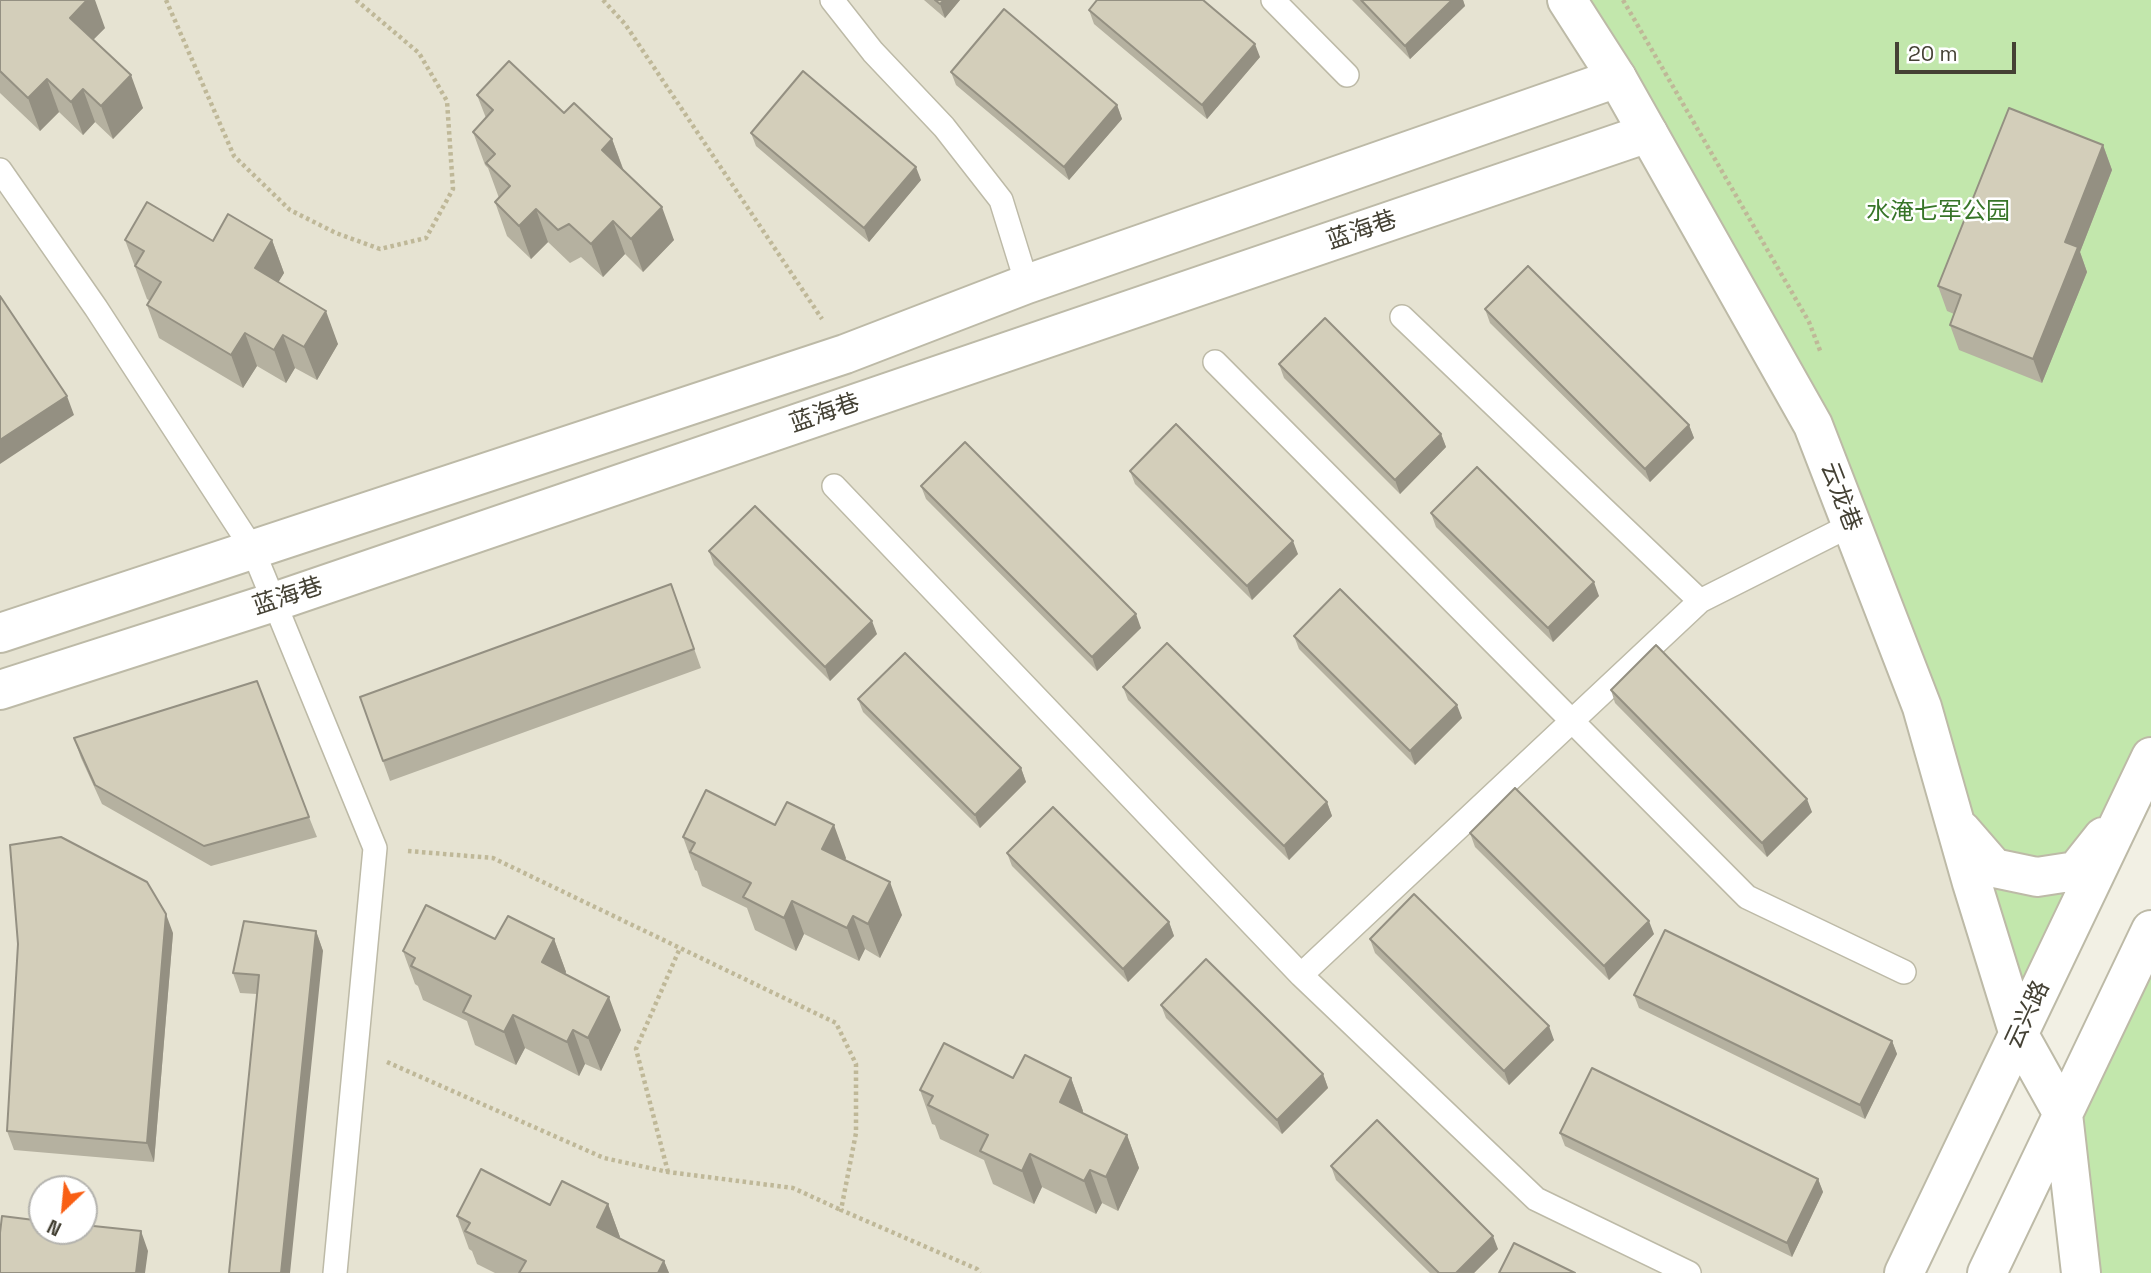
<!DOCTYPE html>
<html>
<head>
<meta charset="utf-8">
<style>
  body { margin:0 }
  #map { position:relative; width:2151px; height:1273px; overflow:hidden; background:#f2f0e4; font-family:"Space Grotesk",sans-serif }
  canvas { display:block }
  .north { position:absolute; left:28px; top:1175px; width:70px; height:70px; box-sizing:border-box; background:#fff; border:2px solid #b4b3ae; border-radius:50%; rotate:206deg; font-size:19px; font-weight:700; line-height:28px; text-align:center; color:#444134 }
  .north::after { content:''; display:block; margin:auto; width:24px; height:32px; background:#f95f14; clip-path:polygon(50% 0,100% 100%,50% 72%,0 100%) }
  .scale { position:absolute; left:1895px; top:42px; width:121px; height:32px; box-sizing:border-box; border:4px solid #444134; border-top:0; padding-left:9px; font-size:21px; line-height:24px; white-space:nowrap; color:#444134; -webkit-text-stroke:5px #fff; paint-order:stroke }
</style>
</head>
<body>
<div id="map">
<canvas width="2151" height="1273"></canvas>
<div class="north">N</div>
<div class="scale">20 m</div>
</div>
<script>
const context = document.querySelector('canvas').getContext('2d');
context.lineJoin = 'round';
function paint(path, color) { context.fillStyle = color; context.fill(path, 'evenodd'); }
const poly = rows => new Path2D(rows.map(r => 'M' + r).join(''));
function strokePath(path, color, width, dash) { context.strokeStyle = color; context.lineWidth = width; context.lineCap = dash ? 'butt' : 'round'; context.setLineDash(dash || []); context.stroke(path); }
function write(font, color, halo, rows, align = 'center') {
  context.font = font + ' "Space Grotesk","Noto Sans SC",sans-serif'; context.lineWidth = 5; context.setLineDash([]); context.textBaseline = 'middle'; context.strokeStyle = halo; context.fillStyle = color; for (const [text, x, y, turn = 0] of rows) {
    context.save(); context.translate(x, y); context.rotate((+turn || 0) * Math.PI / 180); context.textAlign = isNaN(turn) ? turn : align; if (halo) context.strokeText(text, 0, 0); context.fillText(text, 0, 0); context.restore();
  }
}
const residential = poly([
  [0,0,1567,0,1813,425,2019,1035,1904,1273,0,1273],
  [42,1189,84,1189,84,1231,42,1231]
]);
const green = poly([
  [1567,0,2151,0,2151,757,2019,1035,1813,425],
  [2151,930,2151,1273,2081,1273,2063,1114]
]);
const path = poly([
  [166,0,234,156,290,210,336,233,380,249,426,238,453,189,447,101,419,53,356,0],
  [603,0,625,24,822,319],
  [1623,0,1809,322,1821,353],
  [408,851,493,858,836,1023,856,1064,856,1133,841,1210,977,1269,980,1273],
  [387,1062,604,1158,668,1172,793,1188,841,1210],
  [668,1172,636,1049,680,948]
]);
const service = poly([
  [832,0,873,52,944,127,1001,200,1027,284],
  [1273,0,1347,75],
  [0,170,96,308,252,548,375,848,335,1273],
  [1402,317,1700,601],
  [1215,362,1747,897,1904,972],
  [834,486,1301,975,1700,601,1851,525],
  [1301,975,1536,1199,1689,1273]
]);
const minor = poly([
  [0,633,845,354,1027,284,1617,78],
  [0,690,274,602,1648,133]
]);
const tertiary = poly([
  [1567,0,1617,78,1813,425,1922,707,1972,883,2019,1035,2063,1114,2081,1273],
  [1961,830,1994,868,2037,877,2076,871,2103,837],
  [1904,1273,2151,757],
  [1987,1273,2151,930]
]);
const wall = poly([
  [0,0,105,28,93,40,143,108,113,139,95,122,83,135,59,112,40,131,0,93],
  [924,0,960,0,945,18],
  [1352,0,1463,0,1465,6,1410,59],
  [1089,10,1260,57,1207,119,1094,24],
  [951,72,1117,105,1122,119,1069,180,956,85],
  [477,95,564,113,612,139,624,171,674,240,643,272,625,254,603,277,581,257,570,263,548,242,531,259,507,236,495,202,499,198,488,168,485,165,473,132,486,118],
  [751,133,921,180,869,242,756,146],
  [2103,145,2112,170,2080,252,2087,272,2042,383,1959,350,1950,325,1954,314,1947,311,1938,286],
  [125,240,272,240,284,273,278,282,338,344,317,380,295,368,286,383,257,366,243,388,159,338,147,305,150,301,147,299],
  [1485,309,1689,425,1694,438,1650,482,1490,323],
  [1279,364,1441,434,1446,447,1400,494,1284,378],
  [1130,471,1298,554,1252,600,1135,484],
  [921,486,1141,628,1097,671,926,499],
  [1431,513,1599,596,1553,642,1436,527],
  [709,551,877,634,830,681,714,565],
  [671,584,701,668,390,781,360,697],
  [1294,636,1462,718,1415,765,1299,649],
  [1123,687,1327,802,1332,816,1289,860,1128,700],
  [1611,690,1812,812,1767,857,1615,703],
  [858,699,1021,768,1026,782,980,828,863,712],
  [74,738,309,817,317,837,211,866,102,804,81,758],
  [775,825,846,858,845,860,902,915,880,958,865,949,859,961,804,934,796,951,755,930,747,908,702,886,697,871,695,870,683,837],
  [1470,833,1654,934,1609,980,1475,847],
  [1007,853,1169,922,1174,936,1128,982,1012,866],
  [316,931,323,951,257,994,240,993,233,973],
  [173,933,154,1162,14,1150,7,1131],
  [495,939,554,939,566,972,565,974,621,1030,601,1071,585,1064,579,1076,525,1048,516,1065,475,1045,467,1021,423,1000,418,986,415,984,403,951],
  [1370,939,1554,1040,1509,1085,1375,953],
  [1634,995,1892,1041,1897,1054,1865,1119,1639,1008],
  [1161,1005,1323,1074,1328,1088,1282,1134,1166,1018],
  [1013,1078,1071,1078,1083,1111,1083,1113,1127,1135,1139,1168,1118,1211,1102,1203,1096,1214,1042,1187,1034,1204,993,1184,984,1160,940,1139,935,1125,932,1124,920,1090],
  [1560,1133,1818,1179,1823,1192,1792,1257,1565,1146],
  [1331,1166,1498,1249,1474,1273,1430,1273,1336,1180],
  [608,1204,620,1237,620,1239,664,1261,669,1273,495,1273,477,1264,472,1251,469,1249,457,1216,550,1205]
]);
const shadedWall = poly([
  [87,0,95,0,105,28,82,51,70,18],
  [944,0,960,0,945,18,940,4],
  [1452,0,1463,0,1465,6,1410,59,1405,46],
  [1255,44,1260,57,1207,119,1202,105],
  [131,75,143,108,113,139,101,106],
  [47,79,59,112,40,131,28,98],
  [83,89,95,122,83,135,71,102],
  [1117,105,1122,119,1069,180,1064,167],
  [612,139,624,172,602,150],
  [2103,145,2112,170,2080,252,2087,272,2042,383,2033,359,2065,242],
  [916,167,921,180,869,242,864,228],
  [662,207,674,240,643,272,631,239],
  [536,209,548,242,531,259,519,226],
  [613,221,625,254,603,277,591,244],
  [272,240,284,273,267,301,255,268],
  [326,311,338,344,317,380,304,347],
  [245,333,257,366,243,388,231,355],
  [283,335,295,368,286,383,274,350],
  [67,396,74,415,0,464,0,440],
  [1689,425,1694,438,1650,482,1645,469],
  [1441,434,1446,447,1400,494,1395,480],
  [1293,541,1298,554,1252,600,1247,586],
  [1594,582,1599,596,1553,642,1548,628],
  [1136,614,1141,628,1097,671,1092,657],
  [872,621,877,634,830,681,825,667],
  [1457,705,1462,718,1415,765,1410,751],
  [1021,768,1026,782,980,828,975,815],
  [1807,799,1812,812,1767,857,1762,843],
  [1327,802,1332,816,1289,860,1284,846],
  [834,825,846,858,834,882,822,849],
  [890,882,902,915,880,958,868,924],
  [792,901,804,934,796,951,784,918],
  [166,914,173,933,154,1162,147,1143],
  [853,916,865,949,859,961,847,928],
  [1649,921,1654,934,1609,980,1604,966],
  [1169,922,1174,936,1128,982,1123,969],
  [316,931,323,951,290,1273,281,1273],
  [554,939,566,972,554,995,542,962],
  [609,997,621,1030,601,1071,588,1038],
  [513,1015,525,1048,516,1065,504,1032],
  [1549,1026,1554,1040,1509,1085,1504,1071],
  [573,1030,585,1064,579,1076,567,1042],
  [1892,1041,1897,1054,1865,1119,1860,1105],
  [1323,1074,1328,1088,1282,1134,1277,1120],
  [1071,1078,1083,1111,1072,1135,1060,1102],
  [1127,1135,1139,1168,1118,1211,1106,1177],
  [1030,1154,1042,1187,1034,1204,1022,1171],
  [1090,1170,1102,1203,1096,1214,1084,1181],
  [1818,1179,1823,1192,1792,1257,1787,1243],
  [608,1204,620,1237,609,1261,597,1227],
  [141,1231,148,1251,145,1273,136,1273],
  [1493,1236,1498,1249,1474,1273,1456,1273],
  [664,1261,669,1273,658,1273]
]);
const building = poly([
  [0,0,87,0,70,18,131,75,101,106,83,89,71,102,47,79,28,98,0,71,0,0],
  [935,0,944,0,940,4,935,0],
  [1097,0,1203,0,1255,44,1202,105,1089,10,1097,0],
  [1361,0,1452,0,1405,46,1361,0],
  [1004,9,1117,105,1064,167,951,72,1004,9],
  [509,61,564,113,574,103,612,139,602,150,662,207,631,239,613,221,591,244,569,224,558,230,536,209,519,226,495,202,510,186,486,163,495,154,473,132,493,110,477,95,509,61],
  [803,71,916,167,864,228,751,133,803,71],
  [2009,108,2103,145,2065,242,2078,247,2033,359,1950,325,1961,295,1938,286,2009,108],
  [147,202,213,241,228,214,272,240,255,268,326,311,304,347,283,335,274,350,245,333,231,355,147,305,161,282,135,266,144,251,125,240,147,202],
  [1528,266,1689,425,1645,469,1485,309,1528,266],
  [0,296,67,396,0,440,0,296],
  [1325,318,1441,434,1395,480,1279,364,1325,318],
  [1176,424,1293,541,1247,586,1130,471,1176,424],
  [965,442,1136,614,1092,657,921,486,965,442],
  [1477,467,1594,582,1548,628,1431,513,1477,467],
  [755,506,872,621,825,667,709,551,755,506],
  [671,584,694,649,383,761,360,697,671,584],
  [1340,589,1457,705,1410,751,1294,636,1340,589],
  [1167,643,1327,802,1284,846,1123,687,1167,643],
  [1656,645,1807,799,1762,843,1611,690,1656,645],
  [905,653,1021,768,975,815,858,699,905,653],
  [257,681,309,817,204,846,95,785,74,738,257,681],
  [1515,788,1649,921,1604,966,1470,833,1515,788],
  [706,790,775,825,787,802,834,825,822,849,890,882,868,924,853,916,847,928,792,901,784,918,743,897,751,883,690,852,695,843,683,837,706,790],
  [1053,807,1169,922,1123,969,1007,853,1053,807],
  [61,837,147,882,166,914,147,1143,7,1131,18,944,10,845,61,837],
  [1414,894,1549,1026,1504,1071,1370,939,1414,894],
  [426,905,495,939,508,916,554,939,542,962,609,997,588,1038,573,1030,567,1042,513,1015,504,1032,463,1012,471,996,411,966,415,958,403,951,426,905],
  [244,921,316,931,281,1273,229,1273,259,975,233,973,244,921],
  [1665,930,1892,1041,1860,1105,1634,995,1665,930],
  [1206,959,1323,1074,1277,1120,1161,1005,1206,959],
  [944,1043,1013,1078,1025,1055,1071,1078,1060,1102,1127,1135,1106,1177,1090,1170,1084,1181,1030,1154,1022,1171,980,1151,988,1135,928,1105,933,1096,920,1090,944,1043],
  [1592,1068,1818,1179,1787,1243,1560,1133,1592,1068],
  [1377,1120,1493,1236,1456,1273,1439,1273,1331,1166,1377,1120],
  [481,1169,550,1205,562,1181,608,1204,597,1227,664,1261,658,1273,519,1273,526,1261,465,1231,470,1223,457,1216,481,1169],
  [2,1216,42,1221,42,1231,84,1231,84,1225,141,1231,136,1273,0,1273,0,1233,2,1216],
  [1514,1243,1575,1273,1499,1273,1514,1243]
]);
const parkNames = [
  ["水淹七军公园",1938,212]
];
const streetNames = [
  ["蓝海巷",1362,231,-19],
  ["蓝海巷",825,414,-19],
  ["云龙巷",1840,497,69],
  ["蓝海巷",288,597,-18],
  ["云兴路",2028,1015,-65]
];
paint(residential, '#e6e3d2');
paint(green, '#c2e7ac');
strokePath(service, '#bdbaa7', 26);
strokePath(minor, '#bdbaa7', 42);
strokePath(tertiary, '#bdbaa7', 42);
strokePath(path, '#bfb898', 4.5, [3.5, 3.5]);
strokePath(service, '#fff', 23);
strokePath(minor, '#fff', 38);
strokePath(tertiary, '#fff', 38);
paint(wall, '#b5b1a0');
paint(shadedWall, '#949082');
paint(building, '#d3ceba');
strokePath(building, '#949082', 2);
write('24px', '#377528', '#fff', parkNames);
write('24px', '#444134', '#fff', streetNames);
</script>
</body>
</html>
